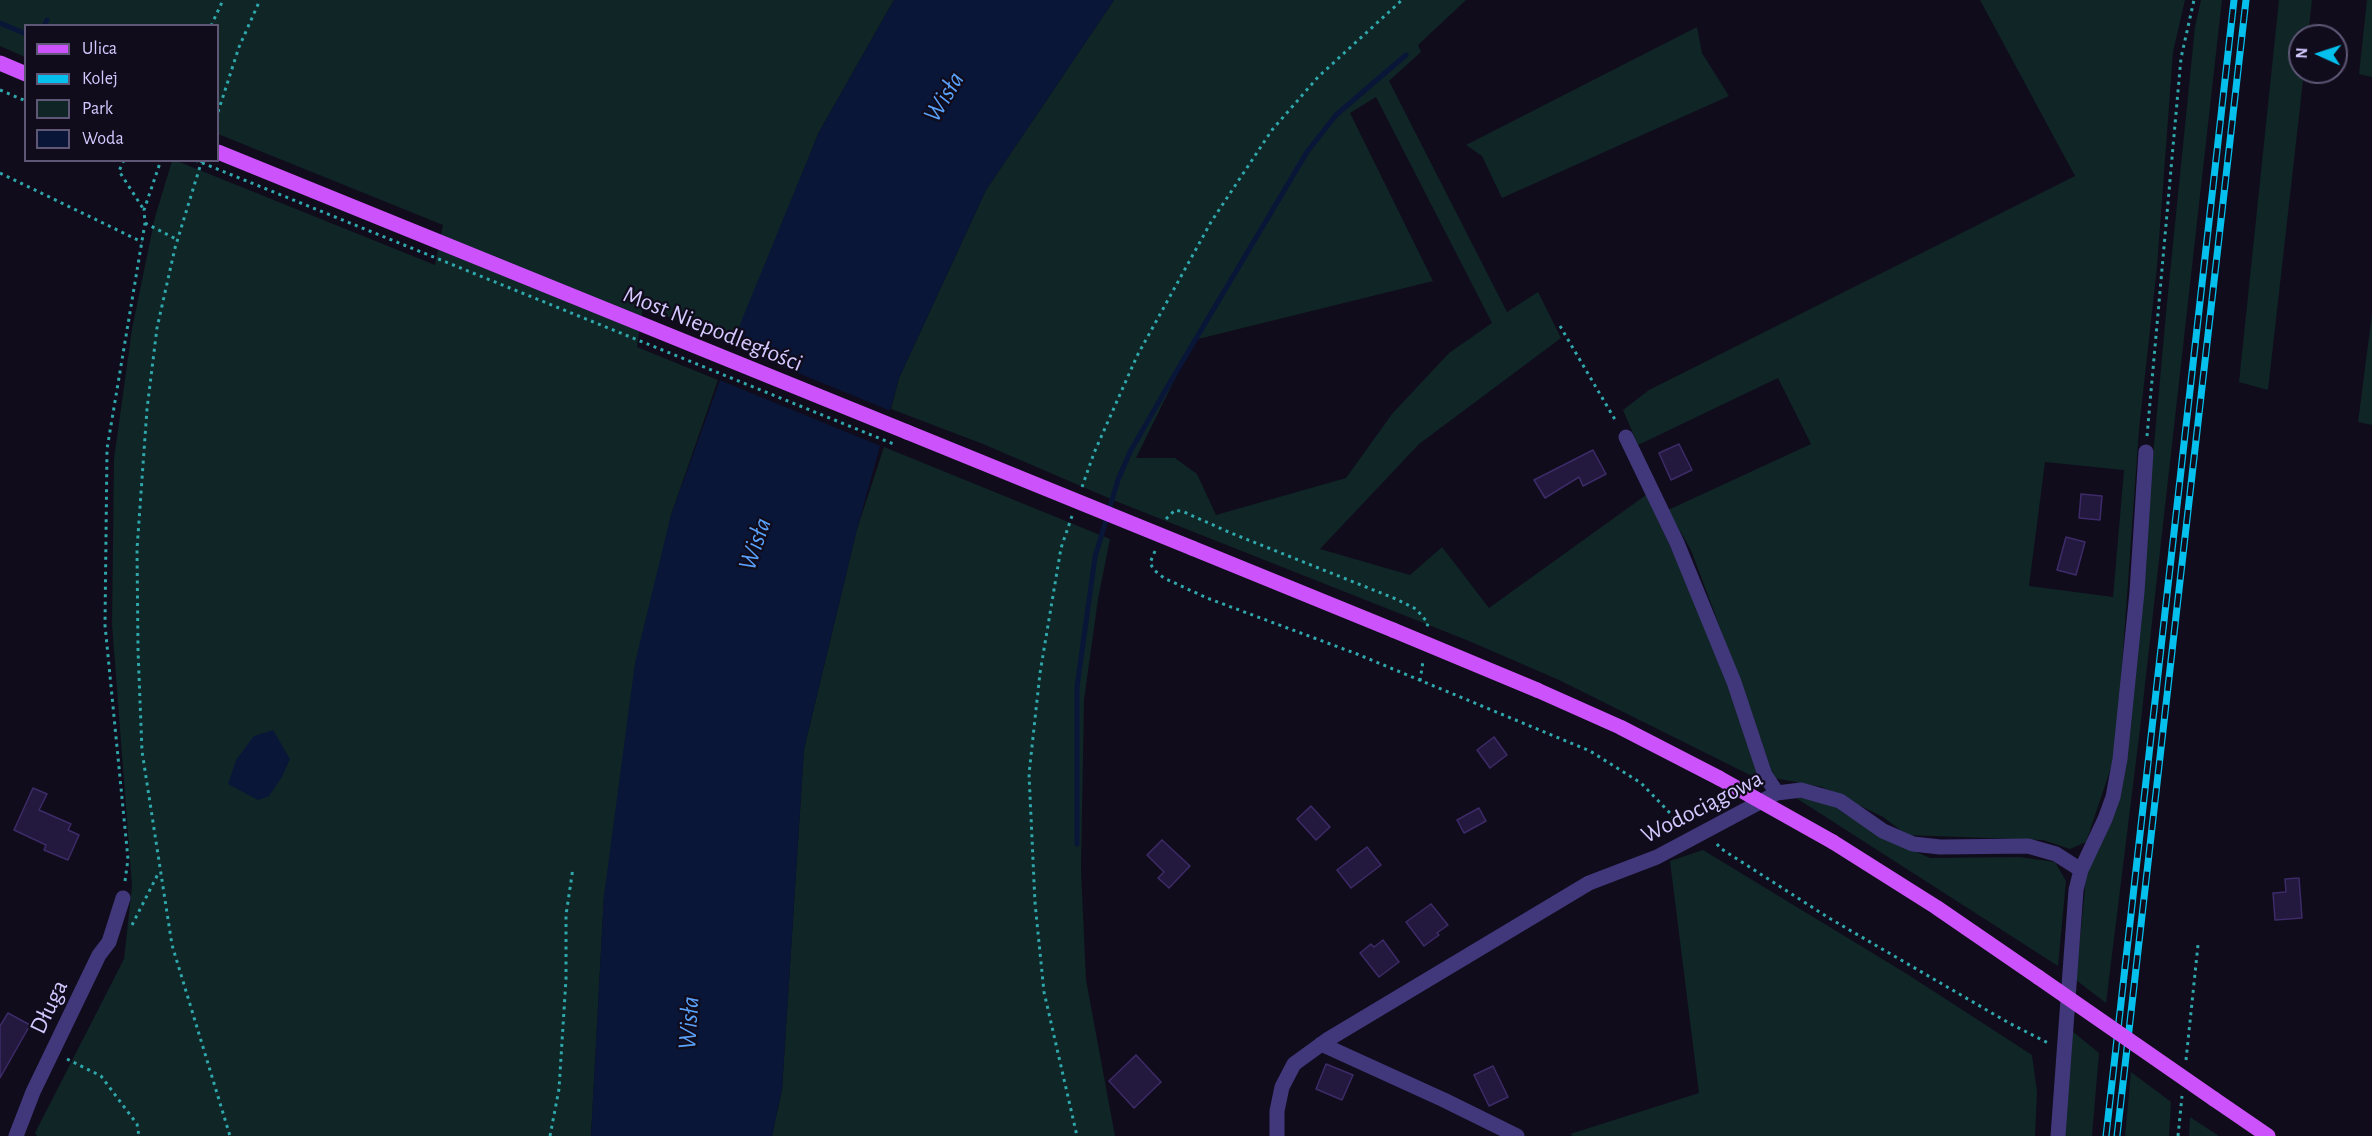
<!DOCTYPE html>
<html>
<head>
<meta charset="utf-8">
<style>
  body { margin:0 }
  #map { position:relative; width:2372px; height:1136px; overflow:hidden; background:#100c1c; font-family:"Alegreya Sans",sans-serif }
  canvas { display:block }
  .legend { position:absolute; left:24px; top:24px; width:195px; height:138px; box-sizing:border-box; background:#100c1c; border:2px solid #5e5776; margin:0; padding:8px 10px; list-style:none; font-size:18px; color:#d4c8fe }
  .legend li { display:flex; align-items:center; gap:12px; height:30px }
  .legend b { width:30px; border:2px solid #5e5776 }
  .north { position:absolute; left:2288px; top:24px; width:60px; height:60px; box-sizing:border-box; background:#100c1c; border:2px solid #5e5776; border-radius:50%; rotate:273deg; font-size:16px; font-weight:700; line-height:24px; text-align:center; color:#d4c8fe }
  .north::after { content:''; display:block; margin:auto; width:21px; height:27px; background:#05c0ed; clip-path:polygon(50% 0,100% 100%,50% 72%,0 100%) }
</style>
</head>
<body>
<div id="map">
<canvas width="2372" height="1136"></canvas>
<ul class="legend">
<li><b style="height:8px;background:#cc52fb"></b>Ulica</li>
<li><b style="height:8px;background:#05c0ed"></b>Kolej</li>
<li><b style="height:16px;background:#0f2526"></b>Park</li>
<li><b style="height:16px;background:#091638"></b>Woda</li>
</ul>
<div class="north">N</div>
</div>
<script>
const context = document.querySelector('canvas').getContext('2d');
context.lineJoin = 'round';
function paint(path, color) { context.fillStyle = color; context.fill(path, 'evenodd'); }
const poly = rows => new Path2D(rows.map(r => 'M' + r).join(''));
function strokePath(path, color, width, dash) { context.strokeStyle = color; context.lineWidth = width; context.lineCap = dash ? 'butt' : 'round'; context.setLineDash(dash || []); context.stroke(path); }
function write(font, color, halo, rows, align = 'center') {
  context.font = font + ' "Alegreya Sans",sans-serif'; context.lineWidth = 4.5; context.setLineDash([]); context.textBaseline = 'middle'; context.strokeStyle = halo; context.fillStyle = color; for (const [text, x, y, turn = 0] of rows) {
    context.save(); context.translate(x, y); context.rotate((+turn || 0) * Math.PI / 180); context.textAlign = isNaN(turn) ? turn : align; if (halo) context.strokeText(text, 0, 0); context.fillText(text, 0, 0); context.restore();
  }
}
const green = poly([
  [0,0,894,0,819,132,734,342,643,307,637,347,718,380,671,515,604,896,591,1136,37,1136,35,1133,124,959,132,886,112,624,114,459,132,329,155,217,172,161,177,161,435,265,443,225,218,134,218,26,26,26,25,57,0,46],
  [1114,0,1466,0,1418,45,1421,52,1389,81,1507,312,1538,292,1561,338,1419,444,1320,549,1410,575,1442,547,1489,608,1646,495,1734,682,1758,779,1559,680,1469,641,1118,502,983,444,891,409,899,378,986,190],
  [1376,97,1492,323,1449,353,1392,414,1346,478,1216,515,1197,474,1175,458,1136,458,1194,340,1433,281,1350,113],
  [1980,0,2185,0,2173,52,2157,267,2139,429,2118,721,2112,765,2086,842,2070,849,2043,840,1907,835,1883,817,1822,787,1774,778,1753,716,1691,550,1668,510,1811,444,1778,378,1638,445,1623,410,1649,390,2075,176],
  [2045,462,2124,470,2113,597,2029,586],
  [2201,0,2222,0,2140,729,2106,1003,2076,980,2086,877,2123,783,2167,303,2195,27],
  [2279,0,2312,0,2308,36,2300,36,2300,72,2304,72,2268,390,2239,382],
  [2367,0,2372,0,2372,77,2359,74],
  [1697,27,1702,53,1729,96,1502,198,1482,156,1466,145],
  [2372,314,2372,425,2358,422],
  [884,447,1110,539,1098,599,1084,700,1081,869,1086,980,1115,1136,772,1136,782,1089,804,749,857,529],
  [1793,796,1832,805,1880,836,1930,858,2019,857,2055,862,2066,881,2058,966],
  [1703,850,1907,974,2032,1055,2037,1092,2035,1136,1573,1136,1570,1134,1699,1093,1670,861],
  [2066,1026,2099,1053,2092,1136,2056,1136],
  [2131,1072,2171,1102,2169,1136,2125,1136],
  [2190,1117,2219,1136,2189,1136]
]);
const water = poly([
  [894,0,1114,0,986,190,899,378,857,529,804,749,782,1089,772,1136,591,1136,604,896,635,663,671,515,743,317,819,132],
  [273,730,290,759,282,777,269,796,258,800,228,784,236,760,254,736]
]);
const pier = poly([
  [730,345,893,412,883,447,717,379]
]);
const stream = poly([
  [0,23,26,34],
  [44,26,47,20],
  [1077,844,1077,687,1095,557,1118,480,1130,452,1172,379,1307,152,1336,115,1406,55]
]);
const building = poly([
  [1679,444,1692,470,1671,480,1659,453,1679,444],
  [1593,450,1606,474,1583,486,1579,477,1545,498,1534,480,1593,450],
  [2081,494,2102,496,2100,520,2079,518,2081,494],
  [2066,537,2085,542,2076,575,2057,570,2066,537],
  [1494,737,1507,755,1490,768,1477,750,1494,737],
  [33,788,47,794,39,810,71,824,68,830,79,835,68,860,44,850,46,845,14,830,33,788],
  [1311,806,1330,827,1316,840,1297,819,1311,806],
  [1479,808,1486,821,1464,833,1457,820,1479,808],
  [1162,840,1190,866,1169,888,1158,878,1164,872,1147,855,1162,840],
  [1367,847,1381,865,1351,888,1337,870,1367,847],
  [2299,878,2302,918,2275,920,2273,893,2286,892,2285,879,2299,878],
  [1431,904,1448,925,1437,933,1439,935,1424,946,1406,922,1431,904],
  [1383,940,1399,962,1379,977,1360,953,1371,944,1374,947,1383,940],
  [8,1013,30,1025,0,1078,0,1026,8,1013],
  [1136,1055,1161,1082,1134,1108,1109,1081,1136,1055],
  [1326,1064,1353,1075,1342,1100,1316,1089,1326,1064],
  [1493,1066,1508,1097,1489,1106,1474,1075,1493,1066]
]);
const path = poly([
  [211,26,223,0],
  [0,90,26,101],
  [218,112,239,47,260,0],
  [124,160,119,171,144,210],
  [202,160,175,248,157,328,147,409,137,549,138,650,142,751,172,945,230,1136],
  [0,173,142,242],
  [145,223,178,240],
  [1560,326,1617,423],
  [2147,436,2181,58,2194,0],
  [1082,487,1094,453,1137,356,1211,222,1272,130,1318,77,1402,0],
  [1072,516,1061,548,1040,673,1029,774,1035,903,1044,992,1077,1136],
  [1166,519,1175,510,1184,512,1231,533,1396,599,1416,609,1428,623,1427,627],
  [1155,551,1150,563,1154,570,1164,578,1207,598,1357,654,1590,751,1641,783,1670,813,1678,826],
  [1420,681,1423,661],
  [1717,844,1720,848,1829,918,2009,1023,2050,1044],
  [125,881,128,859,105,625,107,449,145,223,144,210,161,160],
  [132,925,159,872],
  [67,1059,101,1076,137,1124,139,1136],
  [2186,1060,2198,945],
  [550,1136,559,1089,566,979,566,915,573,868],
  [2178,1136,2182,1096]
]);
const minor = poly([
  [1626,437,1677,543,1734,682,1765,775,1777,793],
  [1321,1044,1444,1100,1517,1136],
  [16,1136,33,1092,99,955,109,942,123,898],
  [1277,1136,1277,1111,1282,1087,1294,1064,1327,1040,1589,883,1657,857,1777,793,1801,790,1840,801,1883,831,1913,844,1940,847,2028,846,2056,854,2081,870],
  [2058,1136,2076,890,2081,870,2105,819,2113,797,2120,759,2137,592,2146,452]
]);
const major = poly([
  [0,63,26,74],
  [218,152,907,432],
  [1192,548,1393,630],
  [1537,690,1620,727,1719,778],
  [1833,842,1936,907,2038,977],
  [2214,1099,2268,1136]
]);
const rail = poly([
  [2106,1136,2234,0],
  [2117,1136,2246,0]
]);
const pathBridge = poly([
  [195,160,896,445]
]);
const majorBridge = poly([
  [907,432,1192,548],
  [1393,630,1537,690],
  [1719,778,1833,842],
  [2038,977,2214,1099]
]);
const streetNames = [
  ["Most Niepodległości",713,329,22],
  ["Wodociągowa",1702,807,-27],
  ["Długa",49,1007,-64]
];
const waterNames = [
  ["Wisła",944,97,-59],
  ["Wisła",755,544,-71],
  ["Wisła",689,1023,-86]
];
paint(green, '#0f2526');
paint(water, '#091638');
paint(pier, '#100c1c');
strokePath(stream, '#091638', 5);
paint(building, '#23183d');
strokePath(building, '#3d2b68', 1.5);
strokePath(path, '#2fa7ab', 3, [3, 4.5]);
strokePath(minor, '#41387b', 15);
strokePath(major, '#cc52fb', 15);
strokePath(rail, '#05c0ed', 7);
strokePath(rail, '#100c1c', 4.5, [14]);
strokePath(pathBridge, '#2fa7ab', 3, [3, 4.5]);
strokePath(majorBridge, '#cc52fb', 15);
write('24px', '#d4c8fe', '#100c1c', streetNames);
write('italic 26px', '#59a1fb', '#100c1c', waterNames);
</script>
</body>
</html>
